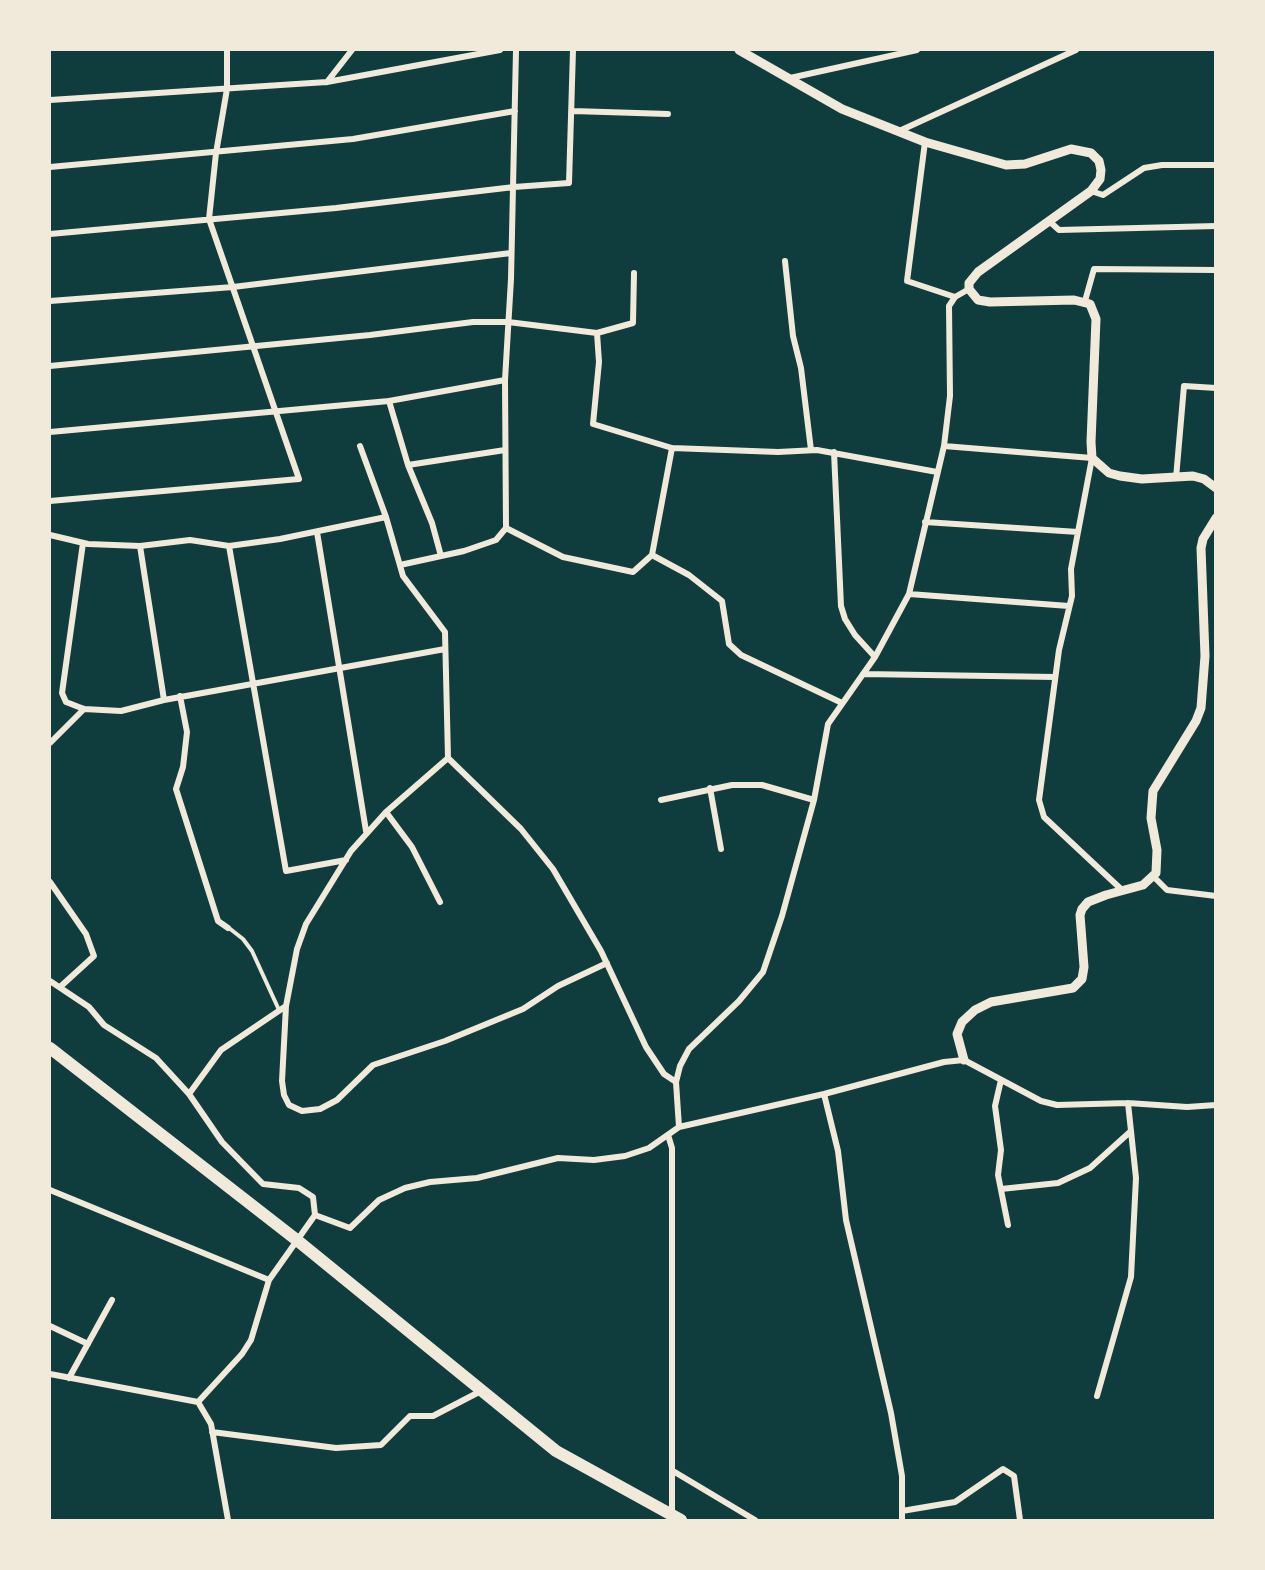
<!DOCTYPE html>
<html>
<head>
<meta charset="utf-8">
<style>
  body { margin:0 }
  #map { position:relative; width:1265px; height:1570px; overflow:hidden; background:#0f3d3e; font-family:"Open Sans",sans-serif }
  canvas { display:block }
  .frame { position:absolute; inset:0; border:51px solid #f1e9da; pointer-events:none }
</style>
</head>
<body>
<div id="map">
<canvas width="1265" height="1570"></canvas>
<div class="frame"></div>
</div>
<script>
const context = document.querySelector('canvas').getContext('2d');
context.lineJoin = 'round';
const poly = rows => new Path2D(rows.map(r => 'M' + r).join(''));
function strokePath(path, color, width, dash) { context.strokeStyle = color; context.lineWidth = width; context.lineCap = dash ? 'butt' : 'round'; context.setLineDash(dash || []); context.stroke(path); }
const service = poly([
  [229,928,243,939,252,951,279,1010]
]);
const minor = poly([
  [790,78,917,50],
  [327,82,352,50],
  [50,100,327,82,500,50],
  [573,111,668,114],
  [897,132,1076,50],
  [925,142,907,281,955,297],
  [50,167,353,139,515,111],
  [1091,191,1103,195,1144,168,1162,165,1216,165],
  [1049,221,1059,230,1216,226],
  [50,234,336,208,514,187,569,183,573,50],
  [785,261,793,336,801,368,811,450],
  [50,301,233,287,511,253],
  [1085,301,1094,269,1216,270],
  [597,333,599,362,593,424,672,448,778,452,817,450,937,472],
  [50,366,370,335,473,322,508,322,597,333,633,323,634,273],
  [389,401,408,465,432,523,441,556],
  [50,432,389,401,505,380],
  [360,446,386,517],
  [944,446,1092,458,1071,569,1072,596,1059,650,1039,800,1044,817,1122,890],
  [834,452,841,606,845,619,855,635,875,657],
  [408,465,505,450],
  [1176,478,1184,386,1216,388],
  [50,501,299,479,209,219,216,153,227,89,227,50],
  [925,522,1078,532],
  [506,528,563,557,633,572,652,555,672,448],
  [317,532,366,831],
  [50,535,88,544,140,546,190,540,229,546,280,539,386,517,403,576,445,632,448,758,386,812,351,851,306,924,297,949,286,1006,221,1050,189,1094],
  [83,543,62,693,66,702,84,709,121,711,164,700],
  [140,546,164,700,445,649],
  [229,546,286,871,346,860],
  [652,555,689,575,722,601,729,644,741,655,842,703],
  [400,565,464,551,496,540,506,528,505,380,511,279,516,50],
  [909,594,1069,606],
  [863,674,1055,677],
  [180,696,187,732,183,767,176,789,218,921,228,928],
  [50,743,84,709],
  [448,758,521,829,553,869,601,951,646,1047,664,1074,676,1082],
  [710,788,721,849],
  [661,800,732,785,762,785,814,800],
  [386,812,412,847,440,902],
  [1154,877,1167,890,1216,896],
  [50,882,86,934,94,956,60,987],
  [50,981,89,1007,104,1025,156,1058,189,1094,222,1142,263,1184,299,1188,313,1197,315,1215,269,1280,251,1340,242,1354,198,1402,50,1374],
  [286,1006,282,1081,284,1095,289,1105,302,1111,320,1109,337,1100,373,1065,445,1041,523,1009,558,986,607,963],
  [1001,1080,995,1106,1001,1150,998,1175,1008,1225],
  [824,1094,838,1151,846,1220,891,1413,902,1476,902,1520],
  [679,1127,676,1082,680,1066,689,1049,739,1001,763,972,782,916,814,800,828,724,875,657,909,594,944,446,950,396,949,306,955,297,969,289],
  [668,1135,672,1148,672,1515],
  [1001,1189,1058,1183,1090,1168,1131,1131],
  [50,1190,269,1280],
  [315,1215,350,1228,379,1200,405,1188,430,1182,477,1178,558,1158,594,1160,625,1156,649,1148,679,1127,824,1094,944,1062,964,1060,1041,1101,1057,1105,1128,1103,1187,1107,1216,1105],
  [50,1326,88,1344],
  [69,1378,112,1300],
  [1097,1396,1131,1277,1136,1178,1128,1103],
  [198,1402,211,1424,228,1520],
  [212,1432,336,1448,381,1445,410,1416,433,1416,481,1391],
  [673,1471,755,1520],
  [902,1511,955,1502,1003,1469,1014,1476,1020,1520]
]);
const tertiary = poly([
  [739,50,842,109,925,142,1006,165,1025,164,1071,149,1091,153,1099,161,1101,170,1100,179,1091,191,978,272,969,283,969,289,978,300,990,302,1074,300,1090,304,1096,319,1091,442,1092,458,1109,473,1120,476,1142,479,1193,476,1204,479,1216,488],
  [964,1060,957,1034,962,1022,975,1010,991,1002,1073,988,1082,979,1084,967,1080,915,1082,909,1088,902,1106,895,1143,885,1156,873,1157,850,1151,818,1153,791,1196,721,1201,708,1205,656,1201,548,1203,539,1216,518]
]);
const primary = poly([
  [50,1048,298,1241,556,1451,681,1520]
]);
strokePath(service, '#f1e9da', 4);
strokePath(minor, '#f1e9da', 6);
strokePath(tertiary, '#f1e9da', 9);
strokePath(primary, '#f1e9da', 12);
</script>
</body>
</html>
